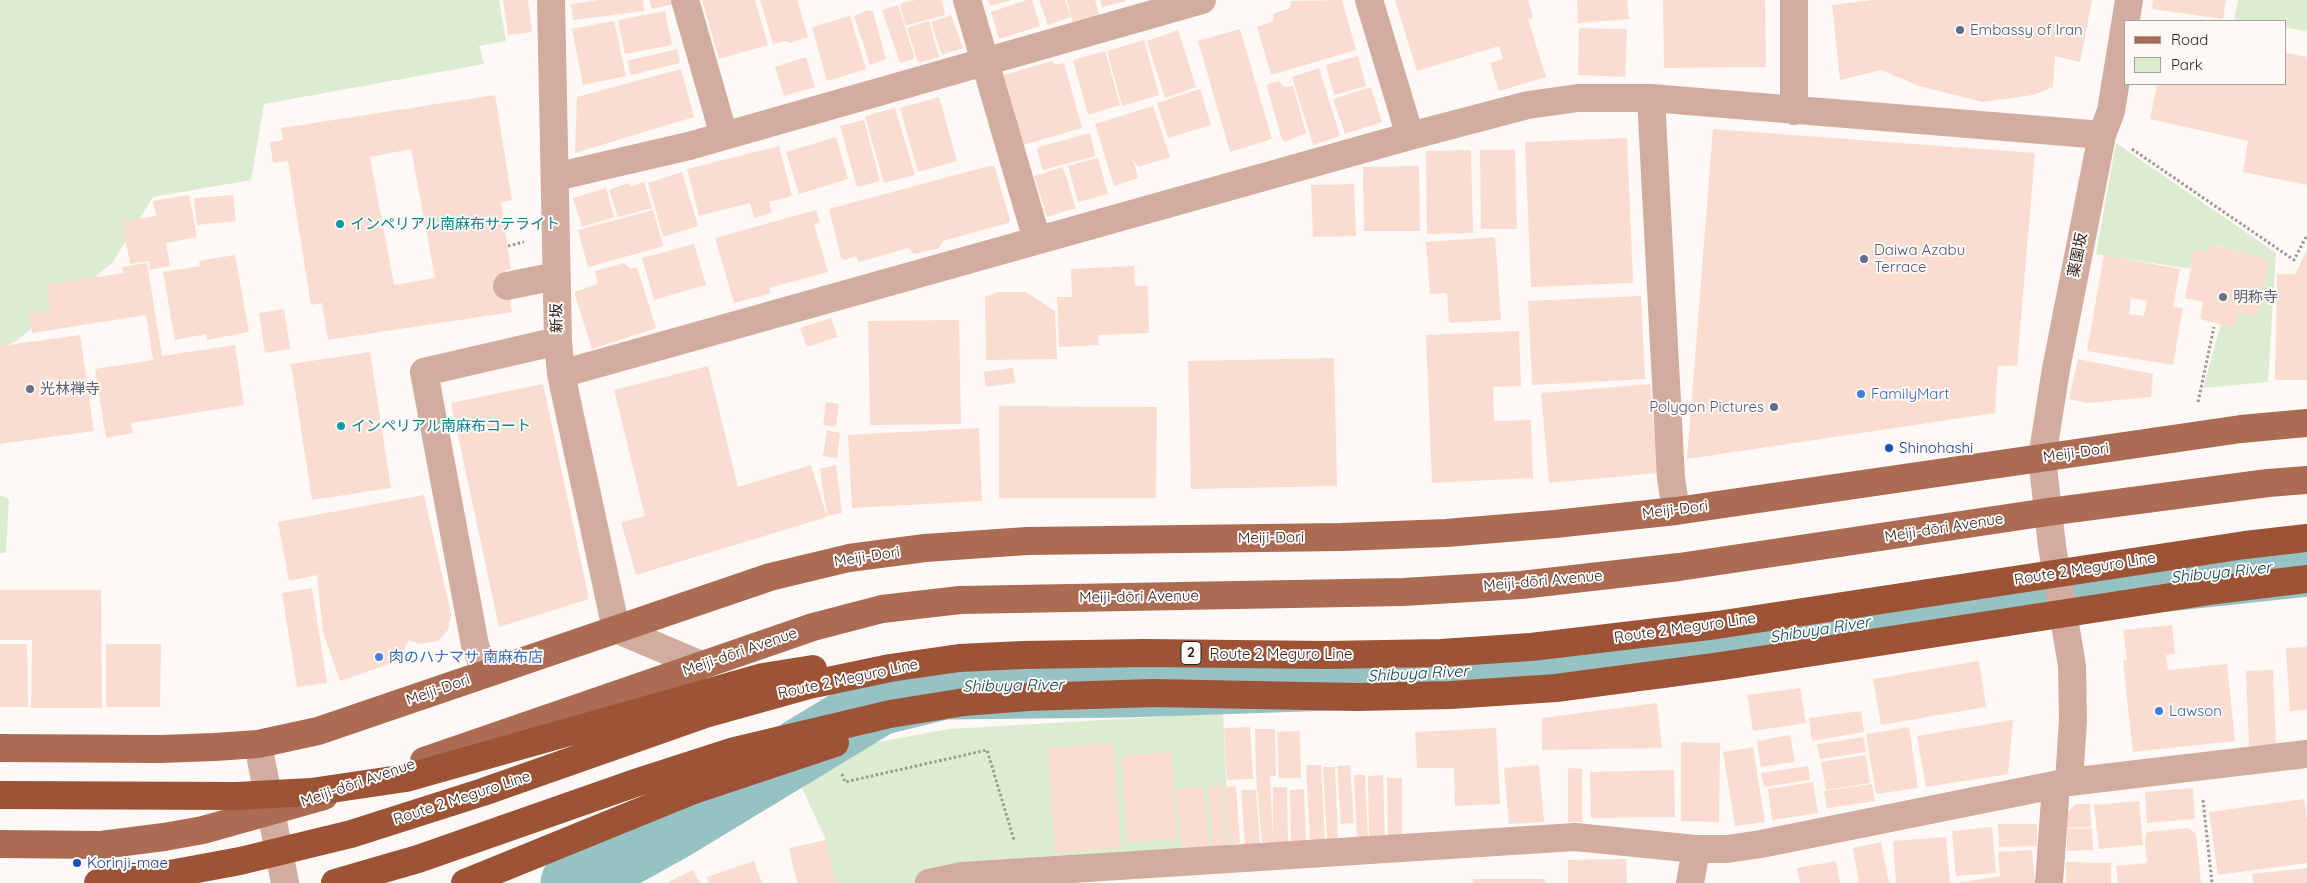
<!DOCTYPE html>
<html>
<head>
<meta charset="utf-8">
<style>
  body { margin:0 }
  #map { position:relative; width:2307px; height:883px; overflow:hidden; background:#fef8f6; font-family:Quicksand,sans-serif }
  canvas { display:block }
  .legend { position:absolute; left:2124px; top:20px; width:162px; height:65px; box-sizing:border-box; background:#fef8f6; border:1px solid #a9a19e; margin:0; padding:6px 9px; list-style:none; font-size:15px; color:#291f1b }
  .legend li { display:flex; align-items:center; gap:10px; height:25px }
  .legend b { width:25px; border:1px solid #a9a19e }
</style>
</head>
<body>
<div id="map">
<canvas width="2307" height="883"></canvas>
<ul class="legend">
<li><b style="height:6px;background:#ac6c53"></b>Road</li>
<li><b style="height:14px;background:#dcecd0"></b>Park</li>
</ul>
</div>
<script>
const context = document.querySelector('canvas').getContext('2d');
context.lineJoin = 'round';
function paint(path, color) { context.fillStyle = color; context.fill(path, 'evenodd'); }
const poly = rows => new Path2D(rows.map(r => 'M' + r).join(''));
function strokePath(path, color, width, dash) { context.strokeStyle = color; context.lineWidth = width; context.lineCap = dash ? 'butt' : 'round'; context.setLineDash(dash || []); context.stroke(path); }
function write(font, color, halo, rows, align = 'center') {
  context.font = font + ' Quicksand,"Noto Sans JP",sans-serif'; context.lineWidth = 4; context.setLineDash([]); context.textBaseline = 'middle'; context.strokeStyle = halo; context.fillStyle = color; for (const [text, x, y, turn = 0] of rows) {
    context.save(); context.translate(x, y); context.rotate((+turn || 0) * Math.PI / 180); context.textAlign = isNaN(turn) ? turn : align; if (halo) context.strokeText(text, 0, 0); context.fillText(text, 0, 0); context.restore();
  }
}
const green = poly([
  [0,0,499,0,506,41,479,46,484,64,264,104,251,180,153,197,112,263,16,341,0,348],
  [2238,0,2307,0,2307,31,2286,28,2286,21,2234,21],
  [2116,143,2276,253,2268,382,2203,388,2221,324,2234,328,2239,312,2257,316,2270,260,2211,244,2208,253,2194,250,2190,269,2096,254],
  [0,495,9,499,6,553,0,553],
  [1223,713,1230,859,929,883,836,883,826,840,788,758,950,729]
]);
const river = poly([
  [573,883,671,829,879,703,944,687,1125,685,1393,676,1661,656,1920,613,2149,581,2307,564]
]);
const building = poly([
  [503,0,528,0,532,32,508,35],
  [599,0,643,0,644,11,573,20,571,4],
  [649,0,673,0,674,4,652,9],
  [702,0,755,0,768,45,719,59],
  [760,0,797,0,808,37,790,43,786,41,773,44],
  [916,0,942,0,945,15,908,25,905,24,900,6,902,3],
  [988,0,1010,0,1010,1,990,6],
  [1027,0,1032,0,1040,26,999,39,991,12],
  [1039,0,1065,0,1071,17,1048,25],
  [1067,0,1095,0,1100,17,1073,24],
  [1100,0,1126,0,1126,1,1102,7],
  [1342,0,1356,50,1271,75,1257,27,1273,21,1273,14,1290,8,1291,1],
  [1395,0,1528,0,1533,17,1528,19,1546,77,1499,91,1490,63,1503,59,1499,46,1417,71],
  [1577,0,1627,0,1629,19,1578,23],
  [1663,0,1765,0,1766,67,1664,68],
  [1872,0,2092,0,2080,62,2055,56,2053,87,2033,95,1983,102,1919,86,1881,70,1840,80,1832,5],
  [2153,0,2226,0,2223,19,2152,9],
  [898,5,914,56,913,59,900,63,882,10],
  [869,10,873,12,886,59,870,65,854,16],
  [665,11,672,45,625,54,618,20],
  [951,15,963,48,942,55,931,22],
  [850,16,866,69,827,81,812,27],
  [614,21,626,76,583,85,572,29],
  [929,21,939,57,918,63,907,28],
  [1579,28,1627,29,1625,77,1578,75],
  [1240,29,1272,139,1230,152,1198,41],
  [1178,30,1196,87,1165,98,1147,41],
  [1144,40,1159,95,1122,106,1107,51],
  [677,49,680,63,631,75,627,61],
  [1105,51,1120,105,1088,115,1073,60],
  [2286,53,2307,57,2307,185,2243,172,2248,141,2150,119,2157,84,2286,84],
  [1358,56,1366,86,1334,95,1326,65],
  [806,57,815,87,784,96,775,67],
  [1052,61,1055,65,1064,63,1082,128,1023,145,1004,75],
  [1319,68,1340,136,1313,145,1292,77],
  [681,69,694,117,575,153,577,97],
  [1279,81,1284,87,1293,86,1306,133,1285,142,1282,140,1267,87,1268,84],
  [1371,87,1382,122,1345,134,1333,99],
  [1200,89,1211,125,1168,138,1157,103],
  [495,95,512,200,501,202,511,269,505,270,512,312,328,340,322,303,311,305,288,161,273,163,270,142,283,140,281,128],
  [411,149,435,278,394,285,370,157],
  [939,97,957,161,918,172,900,108],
  [1153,106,1170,157,1138,167,1133,159,1138,178,1114,186,1095,124],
  [895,108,915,175,884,183,865,116],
  [864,120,880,181,857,187,840,126],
  [1713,129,2035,153,2017,366,1998,366,1995,413,1687,459],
  [1090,133,1095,156,1043,170,1037,151,1039,147],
  [836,137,848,179,799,194,786,152],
  [1627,138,1633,283,1531,287,1525,142],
  [779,146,792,196,769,202,772,213,754,218,750,203,699,216,687,169],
  [1471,150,1473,233,1427,234,1426,151],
  [1480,150,1515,150,1517,229,1481,229],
  [1098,158,1108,194,1078,202,1068,166],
  [989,166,995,167,1010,221,1008,223,943,241,939,248,914,254,908,248,859,262,856,256,845,260,841,258,829,209],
  [1419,166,1420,231,1364,231,1363,167],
  [1063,167,1076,208,1047,217,1034,176],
  [682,172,698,226,663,237,648,183],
  [644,182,652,208,618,217,609,190,628,183,632,186],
  [1354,184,1356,236,1313,237,1311,185],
  [606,188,614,217,582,227,573,198],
  [189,195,197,237,166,243,170,266,150,270,149,261,130,264,122,222,156,216,153,201],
  [233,195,236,221,197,225,194,198],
  [653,210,663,245,661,247,588,267,578,230],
  [816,210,820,223,814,224,828,272,769,288,771,293,734,303,715,238],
  [1495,237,1501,320,1449,323,1447,293,1430,294,1426,242],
  [694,244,706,285,654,300,642,258],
  [2210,244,2270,260,2257,316,2239,312,2234,328,2200,319,2203,302,2185,298,2194,250,2208,253],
  [2307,250,2307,380,2275,380,2277,274,2295,274],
  [235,255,249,332,207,340,206,334,175,340,163,272,200,266,199,261],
  [2104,255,2180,269,2173,307,2183,308,2173,365,2087,351],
  [2131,298,2147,301,2144,316,2129,314],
  [147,263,162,356,235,345,244,405,131,423,133,433,106,438,95,369,153,360,146,315,32,333,29,313,50,310,47,285,123,273,122,267],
  [624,263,631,269,637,267,656,328,592,349,574,292,598,284,595,271],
  [1134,266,1135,286,1148,286,1149,333,1098,335,1099,345,1059,347,1057,297,1072,297,1071,269],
  [998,292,1026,292,1055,311,1057,359,986,360,985,297],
  [1641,296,1645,379,1532,385,1528,301],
  [284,309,290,349,265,353,259,313],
  [831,318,838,337,807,347,800,328],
  [959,320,961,424,870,425,868,321],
  [1519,331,1521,386,1493,387,1494,421,1531,420,1533,478,1432,483,1426,335],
  [80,335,94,431,0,444,0,346],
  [370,352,391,488,312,500,291,364],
  [1334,358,1337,486,1191,489,1188,361],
  [2078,359,2153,374,2151,397,2087,403,2069,399],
  [708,366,738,487,811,465,827,517,636,575,621,522,645,516,614,390],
  [1013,368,1015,383,986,387,984,372],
  [543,384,589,599,499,627,451,403],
  [1650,384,1658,473,1549,483,1541,393],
  [826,402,839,404,836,427,823,425],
  [999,406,1157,407,1156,498,999,498],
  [979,428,982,501,852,508,848,435],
  [827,430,840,433,837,458,823,456],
  [836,465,842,513,827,516,820,469],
  [424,495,451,614,448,630,438,641,418,644,409,640,398,661,340,681,323,632,317,575,289,581,278,522],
  [312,588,327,683,297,687,282,593],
  [0,590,101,590,102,708,31,708,32,640,0,640],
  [2172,625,2175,654,2166,655,2168,670,2227,664,2235,741,2133,752,2123,661,2127,660,2123,630],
  [0,644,27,644,28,707,0,707],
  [106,644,161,644,160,707,106,707],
  [2307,647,2307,710,2290,711,2286,648],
  [1979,661,1986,707,1881,725,1873,679],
  [2273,670,2276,744,2249,746,2246,671],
  [1800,688,1806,723,1753,731,1747,695],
  [1657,703,1662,748,1542,750,1542,718],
  [1861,711,1864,732,1812,741,1809,718],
  [2013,720,2008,774,1926,787,1917,736],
  [1250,727,1253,779,1227,780,1224,728],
  [1909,727,1918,788,1876,794,1866,734],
  [1496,728,1500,804,1455,806,1454,768,1417,768,1415,732],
  [1255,729,1275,729,1276,776,1270,776,1273,838,1273,787,1287,787,1288,842,1262,842,1256,776],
  [1300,731,1301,778,1279,778,1277,732],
  [1790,735,1795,762,1761,767,1757,741],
  [1863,737,1866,752,1820,759,1817,744],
  [1681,742,1720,743,1719,822,1681,821],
  [1113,743,1121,848,1055,853,1048,748],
  [1753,747,1765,822,1735,826,1723,752],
  [1171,752,1177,839,1127,842,1122,756],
  [1866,755,1870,783,1826,790,1821,762],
  [1306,765,1321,765,1325,841,1310,842],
  [1350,765,1354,823,1341,824,1337,766],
  [1539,765,1544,822,1509,824,1504,768],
  [1808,766,1810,780,1764,787,1761,773],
  [1323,767,1335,767,1338,839,1327,840],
  [1568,768,1582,769,1582,822,1568,822],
  [1674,770,1675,817,1591,818,1590,772],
  [1354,775,1365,775,1368,838,1357,839],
  [1383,775,1385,840,1369,840,1368,776],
  [1387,778,1402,778,1402,839,1388,839],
  [1813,782,1818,813,1772,820,1768,789],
  [1872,784,1875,801,1827,808,1824,791],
  [1221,785,1225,845,1212,846,1208,786],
  [1203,786,1210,847,1182,849,1176,789],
  [1236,786,1240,843,1227,845,1223,787],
  [2193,788,2195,819,2147,823,2145,792],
  [1304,789,1306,841,1291,842,1290,790],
  [1241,790,1256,790,1260,845,1245,846],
  [2304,799,2307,820,2307,863,2218,875,2209,812],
  [2139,801,2143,845,2099,849,2094,805],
  [2075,804,2090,804,2091,827,2066,828,2066,815],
  [1998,824,2037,824,2037,846,1999,847],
  [1992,827,1996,873,1956,876,1952,831],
  [2092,828,2093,850,2067,851,2067,829],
  [2189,828,2196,834,2201,883,2118,883,2116,866,2147,863,2145,840,2147,832],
  [1946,837,1950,883,1896,883,1893,841],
  [826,840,836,883,797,883,789,848],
  [1881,842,1889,883,1859,883,1853,848],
  [2032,850,2035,883,1956,883,2000,876,1998,852],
  [1626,859,1627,883,1568,883,1568,860],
  [754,861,762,883,708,883,707,877],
  [1836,861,1840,883,1800,883,1797,868],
  [2066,862,2111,863,2111,883,2066,883],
  [2307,868,2307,883,2253,883,2252,874],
  [693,870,700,883,666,883],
  [1473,879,1545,879,1545,883,1473,883]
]);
const path = poly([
  [2132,149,2294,260,2307,235],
  [508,246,524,242],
  [2198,402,2214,327],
  [842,774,845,782,987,750,1014,840],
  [2203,800,2212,883]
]);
const minor = poly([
  [551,0,558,341,561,374,616,629,701,665],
  [685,0,724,136],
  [967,0,1037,240],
  [1369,0,1410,136],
  [1651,98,1671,478,1676,511],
  [1794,111,1794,0],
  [555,177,689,146,1202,0],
  [507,286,556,276],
  [561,374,1410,136,1528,105,1578,98,1651,98,2102,135],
  [486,673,475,645,424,372,558,341],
  [258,744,285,883],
  [2069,782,2073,720,2072,666,2052,546,2042,458,2056,369,2102,135,2111,111,2129,0],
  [1696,849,1727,849,1761,844,2069,782,2307,754],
  [929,883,962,876,1575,837,1696,849,1690,883],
  [2049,883,2056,785]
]);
const major = poly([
  [0,748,160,749,215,747,258,744,318,731,770,577,849,558,925,548,1027,541,1342,537,1446,533,1555,524,1676,511,2241,429,2307,423],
  [424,761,813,627,882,609,960,600,1403,592,1521,585,1679,567,2048,512,2268,483,2307,480],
  [0,844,101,845,164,837,203,830,324,796]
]);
const highwayBridge = poly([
  [0,795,237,796,311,792,406,778,763,677,813,669],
  [98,883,159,876,240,861,351,834,483,792,705,714,809,685,890,668,959,658,1023,655,1145,653,1327,655,1441,653,1531,647,1717,625,2245,545,2307,538],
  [335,883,418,859,641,781,734,751,890,714,964,702,1028,697,1153,693,1357,697,1451,695,1556,688,1722,666,2216,590,2307,579],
  [465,883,691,791,835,743]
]);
const markers = [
  [1960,30,5,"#5c6f8a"],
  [340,224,5,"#0f9aa8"],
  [1864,259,5,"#5c6f8a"],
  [2223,297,5,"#6b7280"],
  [30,389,5,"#6b7280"],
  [1861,394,5,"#3f7fe0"],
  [1774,407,5,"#5c6f8a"],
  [341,426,5,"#0f9aa8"],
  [1889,448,5,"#1a4fb4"],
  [379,657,5,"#3f7fe0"],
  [2159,711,5,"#3f7fe0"],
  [77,863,5,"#1a4fb4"]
];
const shields = [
  [1191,653,20]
];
const shieldNames = [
  ["2",1191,653]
];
const serviceNames = [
  ["Embassy of Iran",1970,30],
  ["Daiwa Azabu",1874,250],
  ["Terrace",1874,267],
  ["Polygon Pictures",1764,407,"right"]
];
const cultureNames = [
  ["インペリアル南麻布サテライト",350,224],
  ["インペリアル南麻布コート",351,426]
];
const streetNames = [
  ["薬園坂",2078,255,-79],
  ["新坂",557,318,-91],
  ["Meiji-Dori",2076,453,-8],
  ["Meiji-Dori",1675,510,-7],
  ["Meiji-dōri Avenue",1944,528,-9],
  ["Meiji-Dori",1271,538,-1],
  ["Meiji-Dori",867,557,-9],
  ["Route 2 Meguro Line",2085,569,-9],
  ["Meiji-dōri Avenue",1543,581,-5],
  ["Meiji-dōri Avenue",1139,597,-1],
  ["Route 2 Meguro Line",1685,628,-8],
  ["Meiji-dōri Avenue",740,652,-19],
  ["Route 2 Meguro Line",1281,654],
  ["Route 2 Meguro Line",848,679,-12],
  ["Meiji-Dori",438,690,-19],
  ["Meiji-dōri Avenue",358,783,-19],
  ["Route 2 Meguro Line",462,798,-18]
];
const worshipNames = [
  ["明称寺",2233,297],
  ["光林禅寺",40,389]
];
const shopNames = [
  ["FamilyMart",1871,394],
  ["肉のハナマサ 南麻布店",389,657],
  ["Lawson",2169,711]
];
const transitNames = [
  ["Shinohashi",1899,448],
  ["Korinji-mae",87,863]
];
const waterNames = [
  ["Shibuya River",2221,573,-6],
  ["Shibuya River",1820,630,-9],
  ["Shibuya River",1418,674,-3],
  ["Shibuya River",1013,686,-1]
];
paint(green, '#dcecd0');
strokePath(river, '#96c2c4', 65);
paint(building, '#faddd0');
strokePath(path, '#9f9794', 3, [2.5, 2.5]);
strokePath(minor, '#d2ad9f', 28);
strokePath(major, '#ac6c53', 28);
strokePath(highwayBridge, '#9d5436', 28);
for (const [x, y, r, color] of markers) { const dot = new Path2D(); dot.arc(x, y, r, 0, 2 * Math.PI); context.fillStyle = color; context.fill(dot); strokePath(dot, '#fef8f6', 2); }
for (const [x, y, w] of shields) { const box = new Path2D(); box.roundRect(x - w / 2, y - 11.5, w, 23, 4); context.fillStyle = '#fef8f6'; context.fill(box); strokePath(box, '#291f1b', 1); }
write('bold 14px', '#291f1b', null, shieldNames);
write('15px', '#4e5e75', '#fef8f6', serviceNames, 'left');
write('15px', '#0d838f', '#fef8f6', cultureNames, 'left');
write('15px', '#291f1b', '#fef8f6', streetNames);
write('15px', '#5b616d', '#fef8f6', worshipNames, 'left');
write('15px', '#366cbe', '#fef8f6', shopNames, 'left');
write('15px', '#164399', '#fef8f6', transitNames, 'left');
write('italic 16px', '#004649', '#fef8f6', waterNames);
</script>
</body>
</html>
